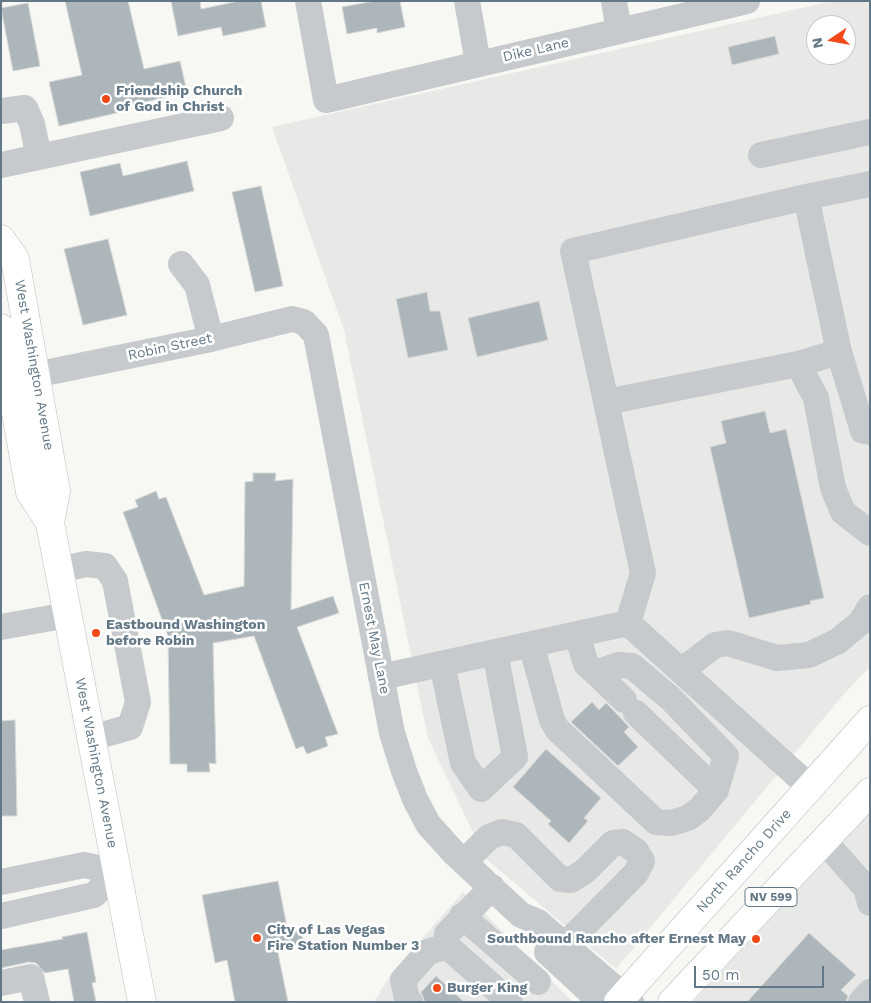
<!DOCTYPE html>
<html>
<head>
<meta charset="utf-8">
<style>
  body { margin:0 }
  #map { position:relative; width:871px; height:1003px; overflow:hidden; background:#f7f7f3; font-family:"Work Sans",sans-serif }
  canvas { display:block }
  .frame { position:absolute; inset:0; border:2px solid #637887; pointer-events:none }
  .north { position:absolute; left:806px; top:15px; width:50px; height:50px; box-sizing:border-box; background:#fff; border:1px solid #c1c9cf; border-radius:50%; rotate:258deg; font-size:14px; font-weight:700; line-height:20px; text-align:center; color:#637887 }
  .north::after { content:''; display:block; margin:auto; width:18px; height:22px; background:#f34818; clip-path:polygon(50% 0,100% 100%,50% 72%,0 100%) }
  .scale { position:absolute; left:694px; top:966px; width:130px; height:22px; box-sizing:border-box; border:2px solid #637887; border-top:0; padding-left:6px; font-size:15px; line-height:18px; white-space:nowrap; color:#637887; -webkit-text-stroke:4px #fff; paint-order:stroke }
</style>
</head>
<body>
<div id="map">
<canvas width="871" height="1003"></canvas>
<div class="frame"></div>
<div class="north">N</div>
<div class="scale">50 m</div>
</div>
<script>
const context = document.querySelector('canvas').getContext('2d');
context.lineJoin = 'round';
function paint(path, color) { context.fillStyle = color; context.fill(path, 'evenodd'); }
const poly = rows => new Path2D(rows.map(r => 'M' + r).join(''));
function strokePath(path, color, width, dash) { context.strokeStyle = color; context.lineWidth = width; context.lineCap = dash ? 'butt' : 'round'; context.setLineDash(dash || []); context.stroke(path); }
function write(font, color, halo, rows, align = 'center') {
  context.font = font + ' "Work Sans",sans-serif'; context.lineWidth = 5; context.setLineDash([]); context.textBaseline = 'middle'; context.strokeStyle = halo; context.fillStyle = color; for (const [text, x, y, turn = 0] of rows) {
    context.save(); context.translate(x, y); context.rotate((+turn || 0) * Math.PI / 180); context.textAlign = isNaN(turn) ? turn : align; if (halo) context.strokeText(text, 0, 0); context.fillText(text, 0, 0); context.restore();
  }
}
const built = poly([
  [833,1,870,1,870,667,843,695,616,969,485,858,428,738,344,330,272,127],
  [816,25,846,25,846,55,816,55],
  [870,810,870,1002,693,1002],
  [463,892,573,1002,374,1002,391,974]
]);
const building = poly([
  [65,1,128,1,144,69,180,61,187,92,129,106,130,110,59,126,49,82,82,75,65,1],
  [171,1,200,1,201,9,239,1,261,1,266,27,223,36,221,27,178,36,171,1],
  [375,1,400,1,405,27,377,33,377,28,347,34,342,7,375,1],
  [28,3,40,66,13,71,1,8,28,3],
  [775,36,779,54,732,65,728,47,775,36],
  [187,161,194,191,90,216,80,172,120,163,123,176,187,161],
  [261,186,283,286,255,292,232,192,261,186],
  [108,239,127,315,83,325,64,249,108,239],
  [427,292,430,311,440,311,448,350,408,358,396,299,427,292],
  [539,301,548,340,477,357,468,318,539,301],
  [765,411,770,433,786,429,824,598,810,601,811,604,749,618,710,447,726,443,721,421,765,411],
  [253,473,276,473,275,481,293,479,291,610,333,596,339,613,297,627,338,734,325,737,328,746,307,754,303,746,296,749,254,636,213,643,216,764,209,763,210,772,187,772,187,764,170,764,168,636,123,512,138,507,135,500,156,491,159,499,166,497,204,595,244,586,245,482,253,481,253,473],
  [592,702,599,710,606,703,614,711,629,727,624,732,638,747,618,766,571,722,592,702],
  [15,720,17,816,1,816,1,721,15,720],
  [546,749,601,798,584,818,588,821,569,843,548,824,551,821,513,787,546,749],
  [278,881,288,932,301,930,304,943,277,948,288,1002,235,1002,227,960,215,963,202,895,278,881],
  [87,932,96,982,92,983,96,1002,74,1002,68,969,45,973,36,963,29,962,1,968,1,950,63,939,62,937,87,932],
  [809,933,856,975,841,990,848,996,846,1002,747,1002,809,933],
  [436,976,464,1002,425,1002,421,992,436,976]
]);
const minor = poly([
  [308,1,326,100,747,1],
  [467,1,478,63],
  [614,1,619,31],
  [1,111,25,108,32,124,39,157],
  [761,155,870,132],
  [1,165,221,118],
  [806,197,870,184],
  [181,264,197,285,211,339],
  [839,352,863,431,870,432],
  [35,375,211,339,292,319,304,322,316,335,392,733,404,771,415,799,428,824,454,853,521,915,538,922,631,1002],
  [606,402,573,251,806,197,839,352,798,364],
  [59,570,86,564,105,566,115,581,138,702,130,727,92,738],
  [628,623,643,573,606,402,798,364,816,398,833,488,843,512,870,533],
  [628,623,811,788],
  [1,627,68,615],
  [531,644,552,720,557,729,656,822,671,823,688,818,700,809,716,790,726,756,671,699,632,666,618,665,596,673,586,664,577,635],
  [442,664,463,763,481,789,515,757,495,652],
  [681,671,715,645,728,643,777,658,809,655,838,641,861,622,870,607],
  [596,673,624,700],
  [381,677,628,623],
  [636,713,716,790],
  [824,841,866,888,870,903],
  [464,862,489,837,502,832,516,835,560,879,571,880,585,871,613,843,623,842,636,851,642,861,636,873,565,945],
  [1,882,84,865,117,872],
  [492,887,447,934,447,946,510,1002],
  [1,916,94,895,117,872],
  [462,916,538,982],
  [547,952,601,1002],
  [1,983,31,977,37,1002],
  [410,1002,407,999,403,980,428,952,447,946],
  [861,1002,870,992]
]);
const major = poly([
  [1,239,15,259,56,491,50,523],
  [1,328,30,492,50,523,142,1002],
  [618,1002,870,720],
  [672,1002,870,792]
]);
const markers = [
  [106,99,5,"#f34818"],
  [96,633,5,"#f34818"],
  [257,938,5,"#f34818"],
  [756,939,5,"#f34818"],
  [437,988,5,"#f34818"]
];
const shields = [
  [771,897,52]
];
const shieldNames = [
  ["NV 599",771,897]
];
const streetNames = [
  ["Dike Lane",536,50,-13],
  ["Robin Street",170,347,-12],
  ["West Washington Avenue",34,365,80],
  ["Ernest May Lane",374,638,79],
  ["West Washington Avenue",96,763,79],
  ["North Rancho Drive",744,861,-48]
];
const poiNames = [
  ["Friendship Church",116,91],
  ["of God in Christ",116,107],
  ["Eastbound Washington",106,625],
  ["before Robin",106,641],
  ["City of Las Vegas",267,930],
  ["Fire Station Number 3",267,946],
  ["Southbound Rancho after Ernest May",746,939,"right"],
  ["Burger King",447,988]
];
paint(built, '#e8e9e7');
paint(building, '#adb6bb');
strokePath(building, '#d8d8d6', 1);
strokePath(major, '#b9bdc1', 29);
strokePath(minor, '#c6cacd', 26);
strokePath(major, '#fff', 28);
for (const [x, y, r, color] of markers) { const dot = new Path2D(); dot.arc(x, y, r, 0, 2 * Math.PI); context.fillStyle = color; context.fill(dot); strokePath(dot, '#fff', 2); }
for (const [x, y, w] of shields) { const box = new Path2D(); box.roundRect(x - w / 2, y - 9.5, w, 19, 4); context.fillStyle = '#fff'; context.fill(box); strokePath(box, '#637887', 1); }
write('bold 12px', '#637887', null, shieldNames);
write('14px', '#637887', '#fff', streetNames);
write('bold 14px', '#637887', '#fff', poiNames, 'left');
</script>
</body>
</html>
